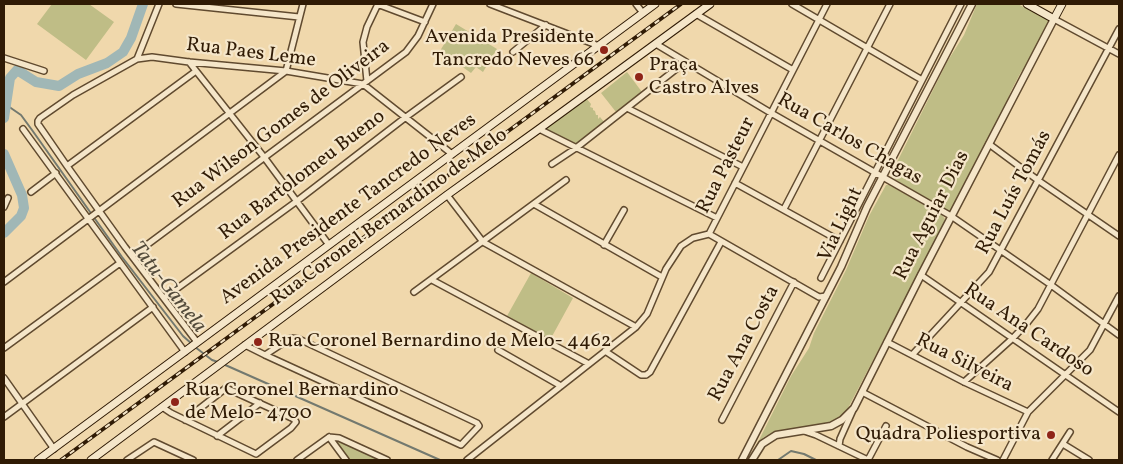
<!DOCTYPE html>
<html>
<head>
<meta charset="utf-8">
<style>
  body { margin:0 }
  #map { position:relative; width:1123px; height:464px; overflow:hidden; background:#f0d8ac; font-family:Vollkorn,serif }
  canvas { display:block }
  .frame { position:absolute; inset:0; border:5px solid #301b05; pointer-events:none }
</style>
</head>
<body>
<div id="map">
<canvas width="1123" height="464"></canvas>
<div class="frame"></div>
</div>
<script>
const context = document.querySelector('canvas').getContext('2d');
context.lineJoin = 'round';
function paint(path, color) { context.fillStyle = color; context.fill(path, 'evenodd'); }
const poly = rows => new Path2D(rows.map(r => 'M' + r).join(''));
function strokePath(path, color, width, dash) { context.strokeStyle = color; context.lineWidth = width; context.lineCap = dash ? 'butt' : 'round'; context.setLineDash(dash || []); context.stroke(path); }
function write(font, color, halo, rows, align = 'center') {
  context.font = font + ' Vollkorn,serif'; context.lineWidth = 4.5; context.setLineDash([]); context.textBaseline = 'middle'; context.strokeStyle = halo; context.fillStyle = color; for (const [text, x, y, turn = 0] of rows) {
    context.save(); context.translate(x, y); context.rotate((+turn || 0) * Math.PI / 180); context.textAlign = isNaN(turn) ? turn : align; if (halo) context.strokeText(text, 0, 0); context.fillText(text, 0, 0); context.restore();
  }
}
const green = poly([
  [52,4,89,4,114,22,86,60,37,24],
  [977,4,1018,4,1047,20,1049,23,1027,65,1021,72,1011,91,1004,110,951,211,949,211,894,179,891,177,892,172,947,62,964,35],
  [456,24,497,49,483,72,476,67,471,73,440,51],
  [627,72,642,92,616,112,601,93],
  [586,98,591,104,590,107,593,108,593,110,595,111,596,115,598,115,598,119,600,117,605,123,576,145,546,130,547,127],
  [886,185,889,185,942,215,945,219,943,226,847,410,839,418,825,424,777,431,764,437,756,446,791,376,809,348,814,333,846,270,869,216],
  [531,273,573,298,550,340,507,316],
  [333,438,385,460,347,460]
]);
const stream = poly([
  [5,104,21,115,32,130,122,257,183,336,192,344],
  [195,347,212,360,218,362],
  [223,364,440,460],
  [778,460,791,451,804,454,816,460]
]);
const river = poly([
  [4,118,10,78,17,70,36,82,59,86,78,74,107,63,123,52,131,38,143,4],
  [4,154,22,195,24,208,21,216,4,233]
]);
const minor = poly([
  [176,4,299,17],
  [377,4,425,22],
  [490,4,599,46],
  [636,4,643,13],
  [792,4,922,80],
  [696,14,793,70],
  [1054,19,1119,54],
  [656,44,771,113,951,216,1051,285,1119,335],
  [513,52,546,25],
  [4,58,44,71],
  [137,59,159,4],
  [189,62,264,157,329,245],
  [367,81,363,42,367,27,378,4],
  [627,108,743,167],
  [23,129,185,352],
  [539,129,717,218],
  [989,144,1039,181,1119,236],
  [552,164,576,148,685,62],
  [67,166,196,71],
  [735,183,840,241],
  [31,192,56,173],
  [447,195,483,242,636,327],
  [534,204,662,277],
  [4,207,8,198],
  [784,209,890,4],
  [709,234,827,4],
  [709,234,819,297,826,296],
  [604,245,624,210],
  [132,256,406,52,418,36,433,4],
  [921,275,1119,412],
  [821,278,961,4],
  [432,280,589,364],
  [4,282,286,71,303,4],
  [414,292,566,180],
  [164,298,297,201,406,117,461,77],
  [197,342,125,247,67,166,38,124,38,121,40,118,73,95,137,59,152,57,189,62,286,71,363,84,452,154],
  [887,342,964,382,1028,412],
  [245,345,265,355,461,445,479,426,477,423,299,339,291,338,265,355],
  [4,348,120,263],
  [498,350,561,386],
  [605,351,641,375,646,375,650,372,721,242],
  [913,354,989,272,1119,29],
  [4,378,54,449],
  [964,382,1013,338,1027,323,1038,309,1119,155],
  [862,392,967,447,997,460],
  [162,407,171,413,256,454,291,428,296,422,294,419,226,388,185,420],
  [4,417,153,307],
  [722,420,794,282],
  [804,431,816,435,868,460],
  [217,436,260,403],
  [329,437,339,438,387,460],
  [329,437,346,460],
  [1063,444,1089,460],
  [839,446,840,439,853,410],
  [127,460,154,442,193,460],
  [297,460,329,437],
  [467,460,636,327,647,314,666,269,681,246,693,238,709,234],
  [868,460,886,426],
  [1003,460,1028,412,1090,350,1119,296],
  [1052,460,1070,432]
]);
const tertiary = poly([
  [742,460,841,267,867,207,972,4],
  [752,460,762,444,776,435,831,426,842,420,854,408,921,275,1054,19]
]);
const secondary = poly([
  [1027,4,1054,19,1062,4],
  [38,460,655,4],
  [91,460,447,195,539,129,710,4]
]);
const rail = poly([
  [61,460,681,4]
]);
const markers = [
  [604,50,5,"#8f2418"],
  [639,77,5,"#8f2418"],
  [258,342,5,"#8f2418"],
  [175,402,5,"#8f2418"],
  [1051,435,5,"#8f2418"]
];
const poiNames = [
  ["Avenida Presidente",594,38,"right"],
  ["Tancredo Neves 66",594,61,"right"],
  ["Praça",649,66],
  ["Castro Alves",649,89],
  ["Rua Coronel Bernardino de Melo- 4462",268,342],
  ["Rua Coronel Bernardino",185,391],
  ["de Melo- 4700",185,414],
  ["Quadra Poliesportiva",1041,435,"right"]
];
const streetNames = [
  ["Rua Paes Leme",251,54,7],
  ["Rua Wilson Gomes de Oliveira",282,125,-37],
  ["Rua Carlos Chagas",849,140,30],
  ["Rua Pasteur",727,166,-63],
  ["Rua Bartolomeu Bueno",303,176,-37],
  ["Rua Luís Tomás",1015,193,-62],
  ["Avenida Presidente Tancredo Neves",349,210,-36],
  ["Rua Aguiar Dias",933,216,-63],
  ["Rua Coronel Bernardino de Melo",390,218,-36],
  ["Via Light",842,225,-65],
  ["Rua Ana Cardoso",1028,331,34],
  ["Rua Ana Costa",745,344,-62],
  ["Rua Silveira",964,364,27]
];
const waterNames = [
  ["Tatu-Gamela",167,288,52]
];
paint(green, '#bfbd86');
strokePath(stream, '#73796f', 2);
strokePath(river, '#a0b7b6', 10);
strokePath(minor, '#604a2f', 8);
strokePath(tertiary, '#604a2f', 9);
strokePath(secondary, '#301b05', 9);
strokePath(minor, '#f5e6c9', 5);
strokePath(tertiary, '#f5e6c9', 6);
strokePath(secondary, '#f5e6c9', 7);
strokePath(rail, '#301b05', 4);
strokePath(rail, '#f5e6c9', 2, [5.5]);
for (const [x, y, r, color] of markers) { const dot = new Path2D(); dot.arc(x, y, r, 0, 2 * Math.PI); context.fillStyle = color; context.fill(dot); strokePath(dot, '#f5e6c9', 2); }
write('20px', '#301b05', '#f5e6c9', poiNames, 'left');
write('20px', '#301b05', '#f5e6c9', streetNames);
write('italic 21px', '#524a3a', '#f5e6c9', waterNames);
</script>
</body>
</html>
